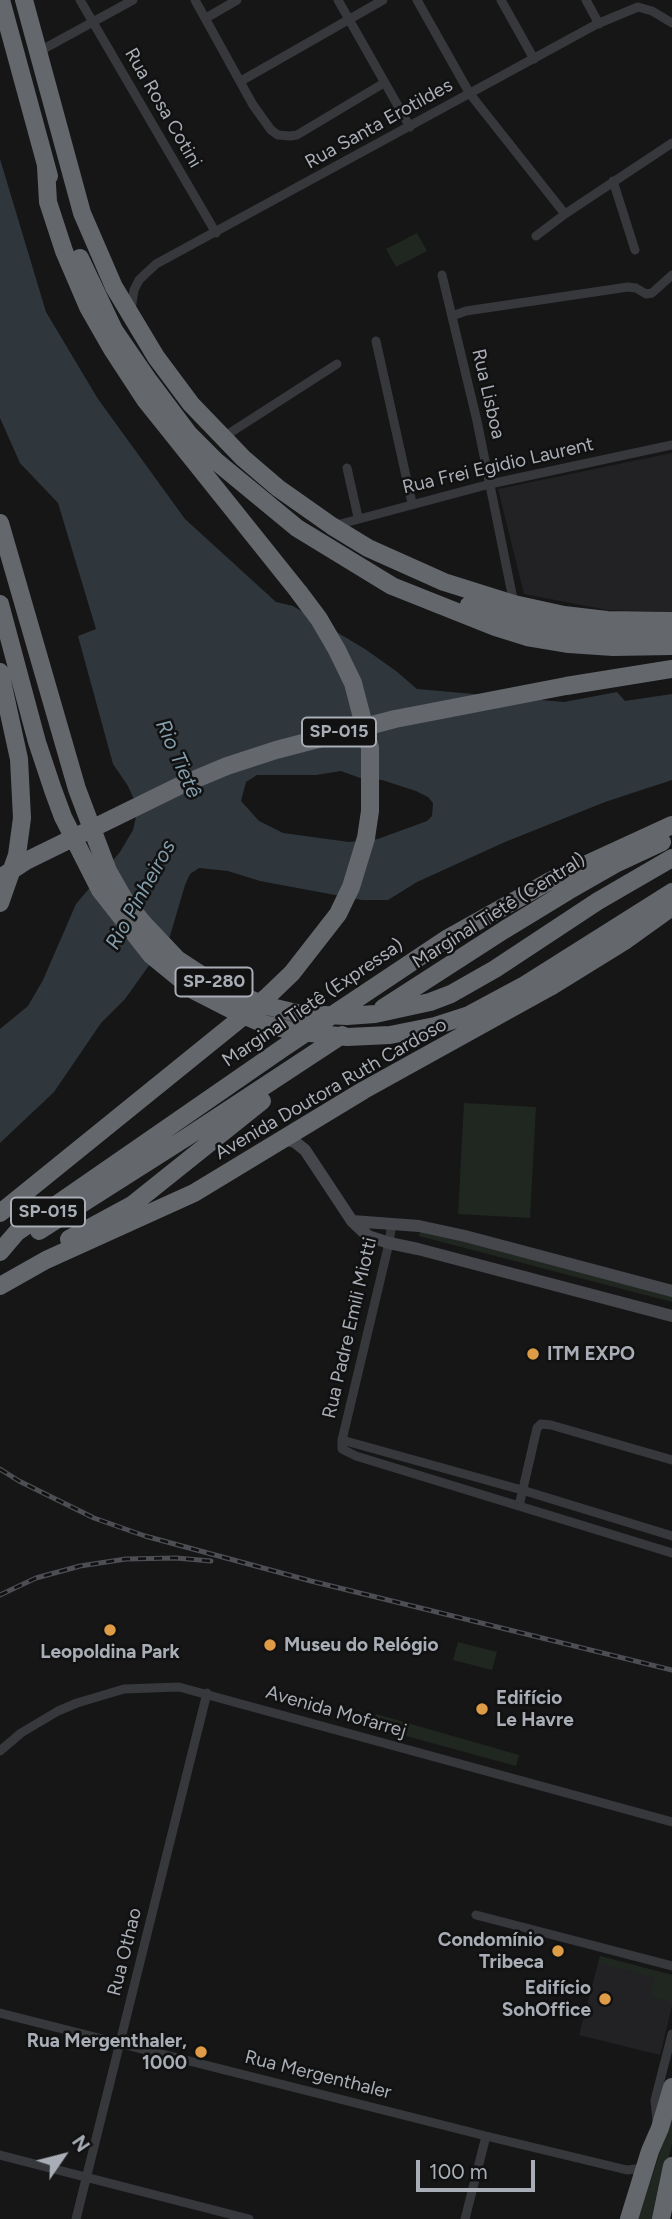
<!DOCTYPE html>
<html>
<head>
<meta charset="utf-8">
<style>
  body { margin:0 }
  #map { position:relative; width:672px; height:2219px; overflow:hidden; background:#161617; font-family:Figtree,sans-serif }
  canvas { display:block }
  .north { position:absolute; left:28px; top:2121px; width:70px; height:70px; -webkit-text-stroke:5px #111112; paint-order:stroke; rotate:55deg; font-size:19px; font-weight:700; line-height:28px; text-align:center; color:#a9aeb6 }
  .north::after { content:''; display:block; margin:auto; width:24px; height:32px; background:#a9aeb6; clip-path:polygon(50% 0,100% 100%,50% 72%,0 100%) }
  .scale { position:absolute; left:416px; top:2160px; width:119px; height:32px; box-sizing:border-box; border:4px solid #a9aeb6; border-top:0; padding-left:9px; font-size:21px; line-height:24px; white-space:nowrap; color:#a9aeb6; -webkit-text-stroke:5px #111112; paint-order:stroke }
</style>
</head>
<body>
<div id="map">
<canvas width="672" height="2219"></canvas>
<div class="north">N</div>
<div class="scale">100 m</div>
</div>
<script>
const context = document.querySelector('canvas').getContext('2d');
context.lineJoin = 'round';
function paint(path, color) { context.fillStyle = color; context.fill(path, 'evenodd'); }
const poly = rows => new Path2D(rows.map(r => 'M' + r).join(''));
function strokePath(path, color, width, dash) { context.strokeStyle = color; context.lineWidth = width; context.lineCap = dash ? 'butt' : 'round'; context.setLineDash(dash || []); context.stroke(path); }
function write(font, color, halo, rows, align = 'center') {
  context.font = font + ' Figtree,sans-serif'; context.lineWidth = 5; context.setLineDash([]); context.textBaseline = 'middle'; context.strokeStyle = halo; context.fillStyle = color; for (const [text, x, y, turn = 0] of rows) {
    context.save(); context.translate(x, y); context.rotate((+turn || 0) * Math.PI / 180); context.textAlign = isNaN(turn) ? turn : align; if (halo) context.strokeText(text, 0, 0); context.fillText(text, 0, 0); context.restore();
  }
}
const built = poly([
  [672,453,672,612,607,610,524,594,498,489],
  [600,1956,672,1975,672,2006,660,2055,579,2035]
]);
const green = poly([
  [417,233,427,251,396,267,386,249],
  [464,1103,536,1107,530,1218,458,1214],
  [421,1228,672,1294,672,1302,419,1236],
  [458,1642,497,1652,492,1670,453,1660],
  [376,1714,519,1755,516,1766,373,1727],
  [600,1956,672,1975,672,2002,650,1996,655,1978,598,1963],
  [672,2115,672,2143,655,2219,638,2219]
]);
const water = poly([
  [0,159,46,312,98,399,185,519,276,602,293,606,365,649,396,671,417,689,564,702,617,692,625,701,672,694,672,780,605,802,505,842,417,882,388,900,362,900,260,881,228,871,199,868,190,874,185,885,170,936,125,999,101,1023,54,1092,0,1143,0,1029,28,1006,43,980,76,904,120,852,133,830,138,808,128,786,113,764,78,636,96,629,58,503,20,463,0,418],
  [341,771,363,779,382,780,416,791,428,797,433,803,432,816,427,821,378,839,349,842,283,833,259,821,241,801,246,782,257,775,316,775]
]);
const street = poly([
  [80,0,216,233],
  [195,0,253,105,271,130,278,135,290,136,297,135,384,83],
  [338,0,410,127],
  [417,0,470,94,565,214],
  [501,0,534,59],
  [586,0,599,24],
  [206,18,237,0],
  [38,52,133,0],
  [241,81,383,0],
  [613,181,635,250],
  [536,236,565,214,672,143],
  [442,275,477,421,514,604],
  [131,310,134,290,139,280,156,264,597,24,638,7,652,11,672,23],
  [452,316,466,311,628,287,636,288,646,294,652,293,672,275],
  [376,341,412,503],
  [222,438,337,364],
  [347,468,358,517],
  [333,526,490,484,672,445],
  [342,1440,389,1243,392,1223],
  [519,1506,537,1428,541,1424,551,1425,672,1460],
  [672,1536,522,1490,342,1440,342,1449,356,1456,672,1553],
  [0,1751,21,1733,58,1711,77,1703,124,1689,179,1687,672,1822],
  [476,1915,672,1966],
  [0,2013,486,2136,627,2170,644,2168],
  [657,2121,655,2100,672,2034],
  [0,2155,249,2219],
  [76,2219,207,1693],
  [465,2219,486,2136]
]);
const secondary = poly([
  [283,1139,295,1142,305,1150,352,1221,368,1236,389,1243,418,1249,672,1316],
  [352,1221,419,1226,465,1236,672,1291]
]);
const highway = poly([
  [1,0,49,176],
  [24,0,82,213,114,287,156,357,191,404,243,458,278,488,332,526,368,548,444,582,514,604,564,615,607,620,672,621],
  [80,258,114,330,149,381,188,433,217,462,297,528,392,586,495,627,527,637,569,644,613,647,672,646],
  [0,523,77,789,108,871,124,899,143,923,177,959,206,978,239,995,267,1006,301,1014,347,1016,375,1014,430,1002,451,994,495,969,598,901,672,858],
  [0,604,37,742,53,790,63,817,100,890,151,955,195,991,236,1012,264,1024,293,1031,347,1037,390,1035,435,1026,469,1015,523,986,672,892],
  [469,605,526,621,571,629,612,634,665,631],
  [0,672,19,759,22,818,17,855,0,903],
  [0,878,26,861,179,786,227,766,276,750,395,719,566,686,672,669],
  [383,1008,504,930,568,891,617,863,662,842],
  [0,1213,267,997,292,973,338,914,351,887,366,838,370,811,370,748,353,683,337,650,319,619,298,591,146,401,112,349,88,307,64,251,48,202,46,167],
  [39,1231,187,1137,342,1035],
  [69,1239,132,1205,262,1101],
  [0,1252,17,1232,283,1048,448,938,548,882,672,825],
  [0,1286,46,1260,194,1193,364,1090,550,987,626,940,672,907],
  [629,2219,650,2151,660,2128,672,2087],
  [661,2219,672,2166]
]);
const rail = poly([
  [0,1469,19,1481,94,1518,145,1536,311,1581,672,1670],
  [0,1595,36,1578,80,1566,126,1559,176,1558,211,1561]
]);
const markers = [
  [533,1354,7,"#df9c46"],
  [110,1630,7,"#df9c46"],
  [270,1645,7,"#df9c46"],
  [482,1709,7,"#df9c46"],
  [558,1951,7,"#df9c46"],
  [605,1999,7,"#df9c46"],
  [201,2052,7,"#df9c46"]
];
const shields = [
  [339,732,74],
  [214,982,77],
  [48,1212,74]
];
const shieldNames = [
  ["SP-015",339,732],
  ["SP-280",214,982],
  ["SP-015",48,1212]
];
const streetNames = [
  ["Rua Rosa Cotini",163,108,60],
  ["Rua Santa Erotildes",379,124,-29],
  ["Rua Lisboa",488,394,77],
  ["Rua Frei Egidio Laurent",498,466,-13],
  ["Marginal Tietê (Central)",499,911,-32],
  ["Marginal Tietê (Expressa)",313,1003,-34],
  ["Avenida Doutora Ruth Cardoso",331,1089,-30],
  ["Rua Padre Emili Miotti",350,1328,-77],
  ["Avenida Mofarrej",336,1712,16],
  ["Rua Othao",125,1952,-76],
  ["Rua Mergenthaler",318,2075,14]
];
const poiNames = [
  ["ITM EXPO",547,1354],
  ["Museu do Relógio",284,1645],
  ["Leopoldina Park",110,1652,"center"],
  ["Edifício",496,1698],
  ["Le Havre",496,1720],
  ["Condomínio",544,1940,"right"],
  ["Tribeca",544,1962,"right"],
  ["Edifício",591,1988,"right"],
  ["SohOffice",591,2010,"right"],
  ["Rua Mergenthaler,",187,2041,"right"],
  ["1000",187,2063,"right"]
];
const waterNames = [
  ["Rio Tietê",178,759,66],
  ["Rio Pinheiros",141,895,-61]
];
paint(built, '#222224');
paint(green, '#202720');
paint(water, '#2f373c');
strokePath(street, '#37383c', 9);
strokePath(secondary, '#45474c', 12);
strokePath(highway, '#64676c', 18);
strokePath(rail, '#4c4e53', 5);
strokePath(rail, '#111112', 2.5, [8]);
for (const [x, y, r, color] of markers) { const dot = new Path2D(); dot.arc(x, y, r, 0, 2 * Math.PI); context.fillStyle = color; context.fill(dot); strokePath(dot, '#111112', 2.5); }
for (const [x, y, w] of shields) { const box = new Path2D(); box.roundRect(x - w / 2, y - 14.5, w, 29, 5); context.fillStyle = '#111112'; context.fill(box); strokePath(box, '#a9aeb6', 2); }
write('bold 18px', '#a9aeb6', null, shieldNames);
write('19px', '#a9aeb6', '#111112', streetNames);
write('bold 19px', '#a9aeb6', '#111112', poiNames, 'left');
write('italic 21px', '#839ead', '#111112', waterNames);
</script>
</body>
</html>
